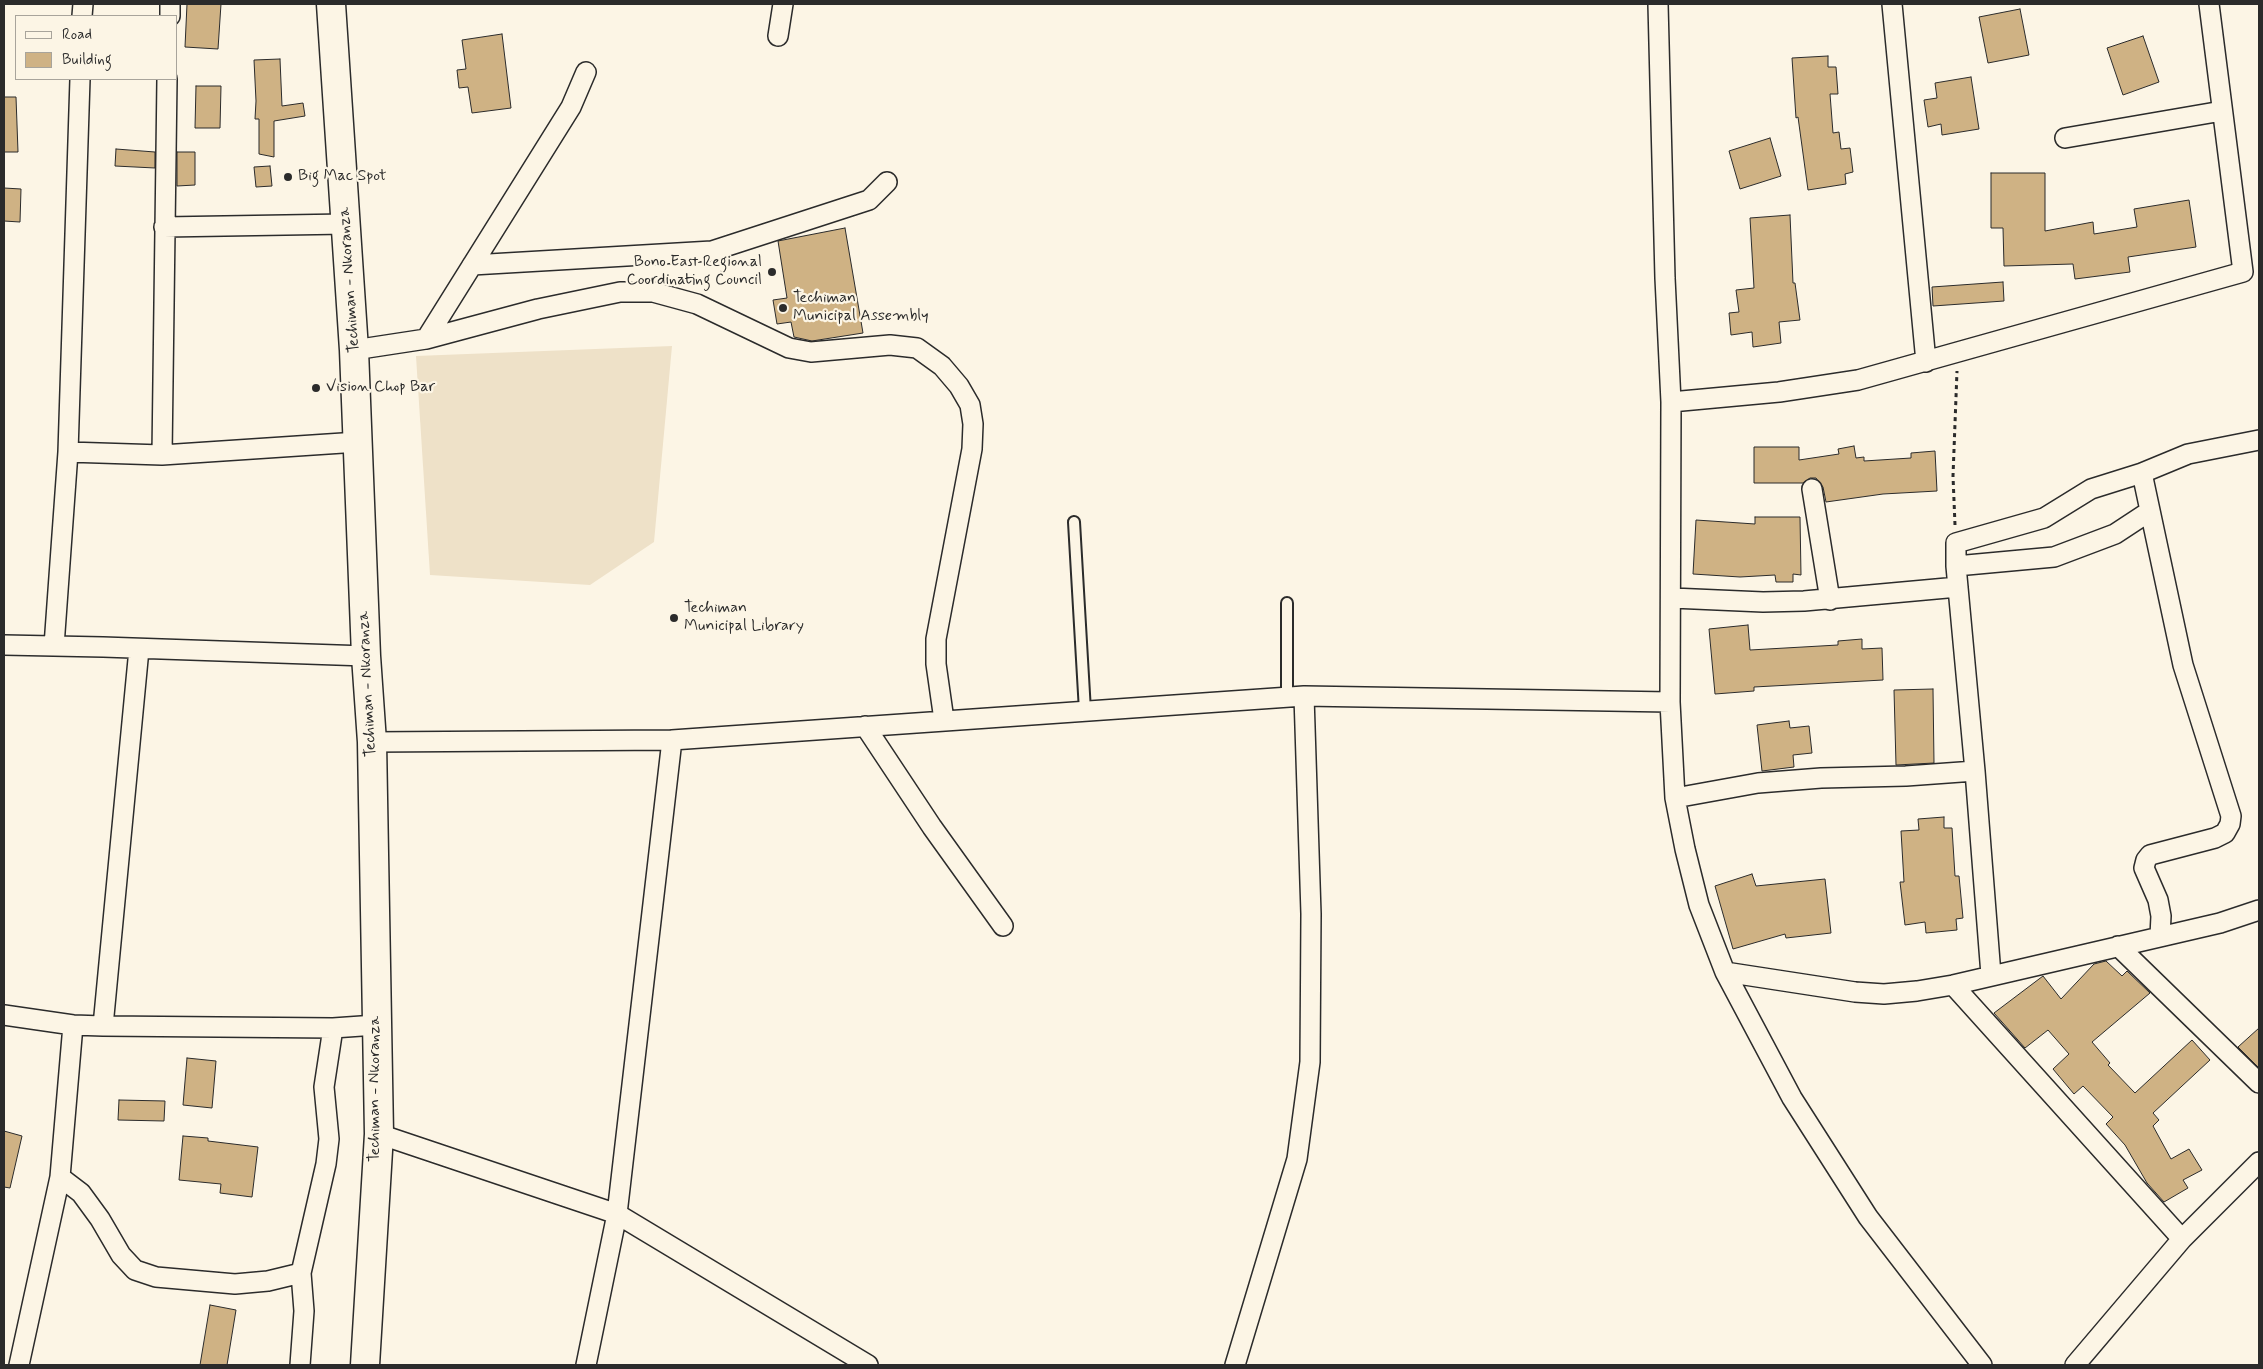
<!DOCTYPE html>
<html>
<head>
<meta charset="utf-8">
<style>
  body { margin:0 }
  #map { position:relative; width:2263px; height:1369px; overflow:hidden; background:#fcf5e5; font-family:Mynerve,sans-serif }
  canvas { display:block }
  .frame { position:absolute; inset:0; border:5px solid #2b2b2b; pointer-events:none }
  .legend { position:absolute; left:15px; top:15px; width:162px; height:65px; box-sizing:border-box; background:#fcf5e5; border:1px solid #a8a49b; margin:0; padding:6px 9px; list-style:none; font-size:15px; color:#2b2b2b }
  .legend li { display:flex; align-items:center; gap:10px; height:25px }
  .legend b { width:25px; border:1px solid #a8a49b }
</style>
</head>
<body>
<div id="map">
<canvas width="2263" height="1369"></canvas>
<div class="frame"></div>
<ul class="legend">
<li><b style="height:6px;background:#fcf5e5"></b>Road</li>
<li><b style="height:14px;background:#cfb284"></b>Building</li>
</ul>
</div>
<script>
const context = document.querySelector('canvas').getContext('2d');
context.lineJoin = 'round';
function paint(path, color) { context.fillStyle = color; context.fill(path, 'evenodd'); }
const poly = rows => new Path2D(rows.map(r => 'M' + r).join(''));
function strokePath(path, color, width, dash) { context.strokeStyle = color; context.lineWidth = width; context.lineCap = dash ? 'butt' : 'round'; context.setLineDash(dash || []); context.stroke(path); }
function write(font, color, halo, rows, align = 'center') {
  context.font = font + ' Mynerve,sans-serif'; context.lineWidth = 4.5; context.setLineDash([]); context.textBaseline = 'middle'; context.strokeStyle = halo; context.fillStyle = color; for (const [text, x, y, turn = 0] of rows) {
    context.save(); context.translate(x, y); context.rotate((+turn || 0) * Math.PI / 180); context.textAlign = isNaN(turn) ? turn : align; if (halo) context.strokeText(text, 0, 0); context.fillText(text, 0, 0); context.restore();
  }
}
const built = poly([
  [672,346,654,542,590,585,430,575,416,356]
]);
const building = poly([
  [187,4,221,4,218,49,185,47,187,4],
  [2020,9,2029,55,1988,63,1979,17,2020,9],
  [502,34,511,108,472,113,468,87,459,88,457,70,466,69,462,40,502,34],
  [2143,36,2159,82,2123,95,2107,48,2143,36],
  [1828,56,1828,67,1836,67,1838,94,1830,94,1833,133,1839,132,1841,149,1850,148,1853,172,1845,174,1846,184,1808,190,1798,117,1796,118,1792,58,1828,56],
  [280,59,282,106,303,103,305,116,274,121,274,157,259,154,259,119,255,119,256,101,254,60,280,59],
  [1971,77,1979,129,1942,135,1941,124,1928,127,1924,100,1937,98,1935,83,1971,77],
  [196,86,221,86,220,128,195,128,196,86],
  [4,97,16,97,18,152,4,152,4,97],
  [1770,138,1781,176,1740,189,1729,151,1770,138],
  [116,149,155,152,155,168,115,166,116,149],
  [177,152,195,152,195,185,177,186,177,152],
  [270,166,272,186,256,187,254,167,270,166],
  [1991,173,2045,173,2045,231,2093,222,2094,234,2137,227,2134,209,2189,200,2196,247,2128,257,2130,272,2075,279,2073,264,2004,266,2003,228,1991,228,1991,173],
  [4,188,21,189,20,222,4,221,4,188],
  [1790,215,1793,283,1795,283,1800,320,1779,322,1781,343,1753,347,1752,332,1731,335,1729,313,1739,312,1736,290,1754,288,1750,218,1790,215],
  [845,228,863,333,812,341,794,337,791,322,777,324,773,300,787,298,778,241,845,228],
  [2003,282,2004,301,1933,306,1932,287,2003,282],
  [1854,446,1856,458,1864,457,1864,461,1911,458,1911,453,1935,451,1937,491,1883,494,1826,502,1823,487,1816,478,1810,478,1803,483,1754,483,1754,447,1799,447,1799,460,1839,454,1838,449,1854,446],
  [1755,517,1800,517,1801,575,1793,574,1793,582,1776,582,1775,575,1740,577,1693,574,1696,520,1755,524,1755,517],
  [1748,625,1750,650,1838,645,1838,641,1862,639,1862,649,1882,648,1883,680,1754,687,1754,691,1715,694,1709,629,1748,625],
  [1933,689,1934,763,1896,765,1894,690,1933,689],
  [1789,721,1790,728,1809,726,1812,753,1793,755,1794,767,1762,771,1757,725,1789,721],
  [1944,817,1944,828,1952,828,1955,876,1959,876,1963,918,1956,919,1957,930,1926,933,1925,922,1905,925,1900,882,1904,882,1901,831,1919,830,1918,819,1944,817],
  [1752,874,1756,886,1825,879,1831,933,1786,938,1785,934,1733,949,1715,886,1752,874],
  [2106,961,2122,976,2127,971,2150,993,2092,1042,2110,1063,2108,1065,2135,1093,2192,1040,2210,1060,2153,1113,2159,1120,2153,1126,2171,1159,2189,1149,2202,1170,2183,1180,2188,1188,2164,1202,2147,1183,2125,1145,2106,1124,2113,1117,2083,1086,2074,1094,2053,1069,2069,1054,2048,1030,2025,1048,1994,1013,2043,976,2061,999,2094,964,2106,961],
  [2259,1028,2259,1068,2238,1047,2259,1028],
  [187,1058,216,1061,212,1108,183,1105,187,1058],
  [119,1100,165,1101,164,1121,118,1120,119,1100],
  [4,1131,22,1136,10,1188,4,1187,4,1131],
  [183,1136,208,1138,208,1141,258,1147,252,1197,220,1193,221,1184,179,1180,183,1136],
  [210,1305,236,1310,227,1365,200,1365,210,1305]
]);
const path = poly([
  [1955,525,1953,476,1957,371]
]);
const lane = poly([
  [1074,522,1085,711],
  [1287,603,1287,697]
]);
const street = poly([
  [1658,4,1665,278,1671,402,1670,702,1675,798,1685,849,1699,905,1725,972],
  [1892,4,1926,362],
  [82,16,83,4],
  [170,16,170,4],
  [778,36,783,4],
  [2065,138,2222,111],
  [164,227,346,224],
  [472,265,712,251,869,200,887,182],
  [426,339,571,107,586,72],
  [354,350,426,339,538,309,620,292,653,292,697,304,789,348,811,352,890,345,917,348,942,366,959,386,970,405,973,424,972,449,936,639,936,664,944,720],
  [1671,402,1779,392,1858,380,2243,272,2209,4],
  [68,452,80,79],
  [162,455,358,442],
  [1812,489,1830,600],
  [1956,566,2054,557,2115,534,2150,511],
  [1672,598,1763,602,1804,601,1958,587],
  [4,645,103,647,366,656],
  [54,646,68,452,162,455,167,79],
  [1304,696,1670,702],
  [865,726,932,827,1003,926],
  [672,740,1304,696,1311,914,1310,1062,1297,1159,1235,1365],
  [372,742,672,740,617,1214,379,1134],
  [1675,798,1758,783,1821,778,1906,776,1975,771],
  [2160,936,2161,916,2158,900,2144,868,2146,860,2150,855,2215,838,2225,833,2230,824,2231,816,2183,665,2142,473,2188,454,2259,440],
  [2118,946,2259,1083],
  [1991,975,1975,771,1956,566,1956,543,2044,518,2091,489,2142,473],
  [1953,985,2182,1239],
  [4,1015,73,1025,103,1026,333,1028,376,1025],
  [103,1026,139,649],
  [60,1177,81,1193,100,1219,121,1255,135,1270,156,1277,235,1284,268,1281,301,1273],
  [19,1365,60,1177,73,1025],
  [300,1365,304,1311,301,1273,326,1164,329,1139,324,1087,333,1028],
  [586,1365,617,1214,868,1365],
  [1982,1365,1868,1217,1792,1098,1725,972,1855,992,1884,994,1917,991,1953,985,2220,923,2259,910],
  [2075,1365,2182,1239,2259,1162]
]);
const secondary = poly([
  [331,4,354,350,366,656,372,742,379,1134,365,1365]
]);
const markers = [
  [288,177,5,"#2b2b2b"],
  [772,272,5,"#2b2b2b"],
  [783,308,5,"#2b2b2b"],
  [316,388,5,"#2b2b2b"],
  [674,618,5,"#2b2b2b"]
];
const poiNames = [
  ["Big Mac Spot",298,177],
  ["Bono East Regional",762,263,"right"],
  ["Coordinating Council",762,281,"right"],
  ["Techiman",793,299],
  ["Municipal Assembly",793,317],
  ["Vision Chop Bar",326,388],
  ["Techiman",684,609],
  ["Municipal Library",684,627]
];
const streetNames = [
  ["Techiman - Nkoranza",350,280,-94],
  ["Techiman - Nkoranza",368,684,-93],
  ["Techiman - Nkoranza",376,1089,-90]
];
paint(built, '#eee1c8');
paint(building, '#cfb284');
strokePath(building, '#2b2b2b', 1);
strokePath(lane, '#2b2b2b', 14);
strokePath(street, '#2b2b2b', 22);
strokePath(secondary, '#2b2b2b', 31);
strokePath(path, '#2b2b2b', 3, [4, 4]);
strokePath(lane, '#fcf5e5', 10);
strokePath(street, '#fcf5e5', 19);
strokePath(secondary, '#fcf5e5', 28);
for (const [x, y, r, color] of markers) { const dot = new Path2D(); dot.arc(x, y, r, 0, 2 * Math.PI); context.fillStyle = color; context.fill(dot); strokePath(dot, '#fcf5e5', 2); }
write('16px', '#2b2b2b', '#fcf5e5', poiNames, 'left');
write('16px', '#2b2b2b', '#fcf5e5', streetNames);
</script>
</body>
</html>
